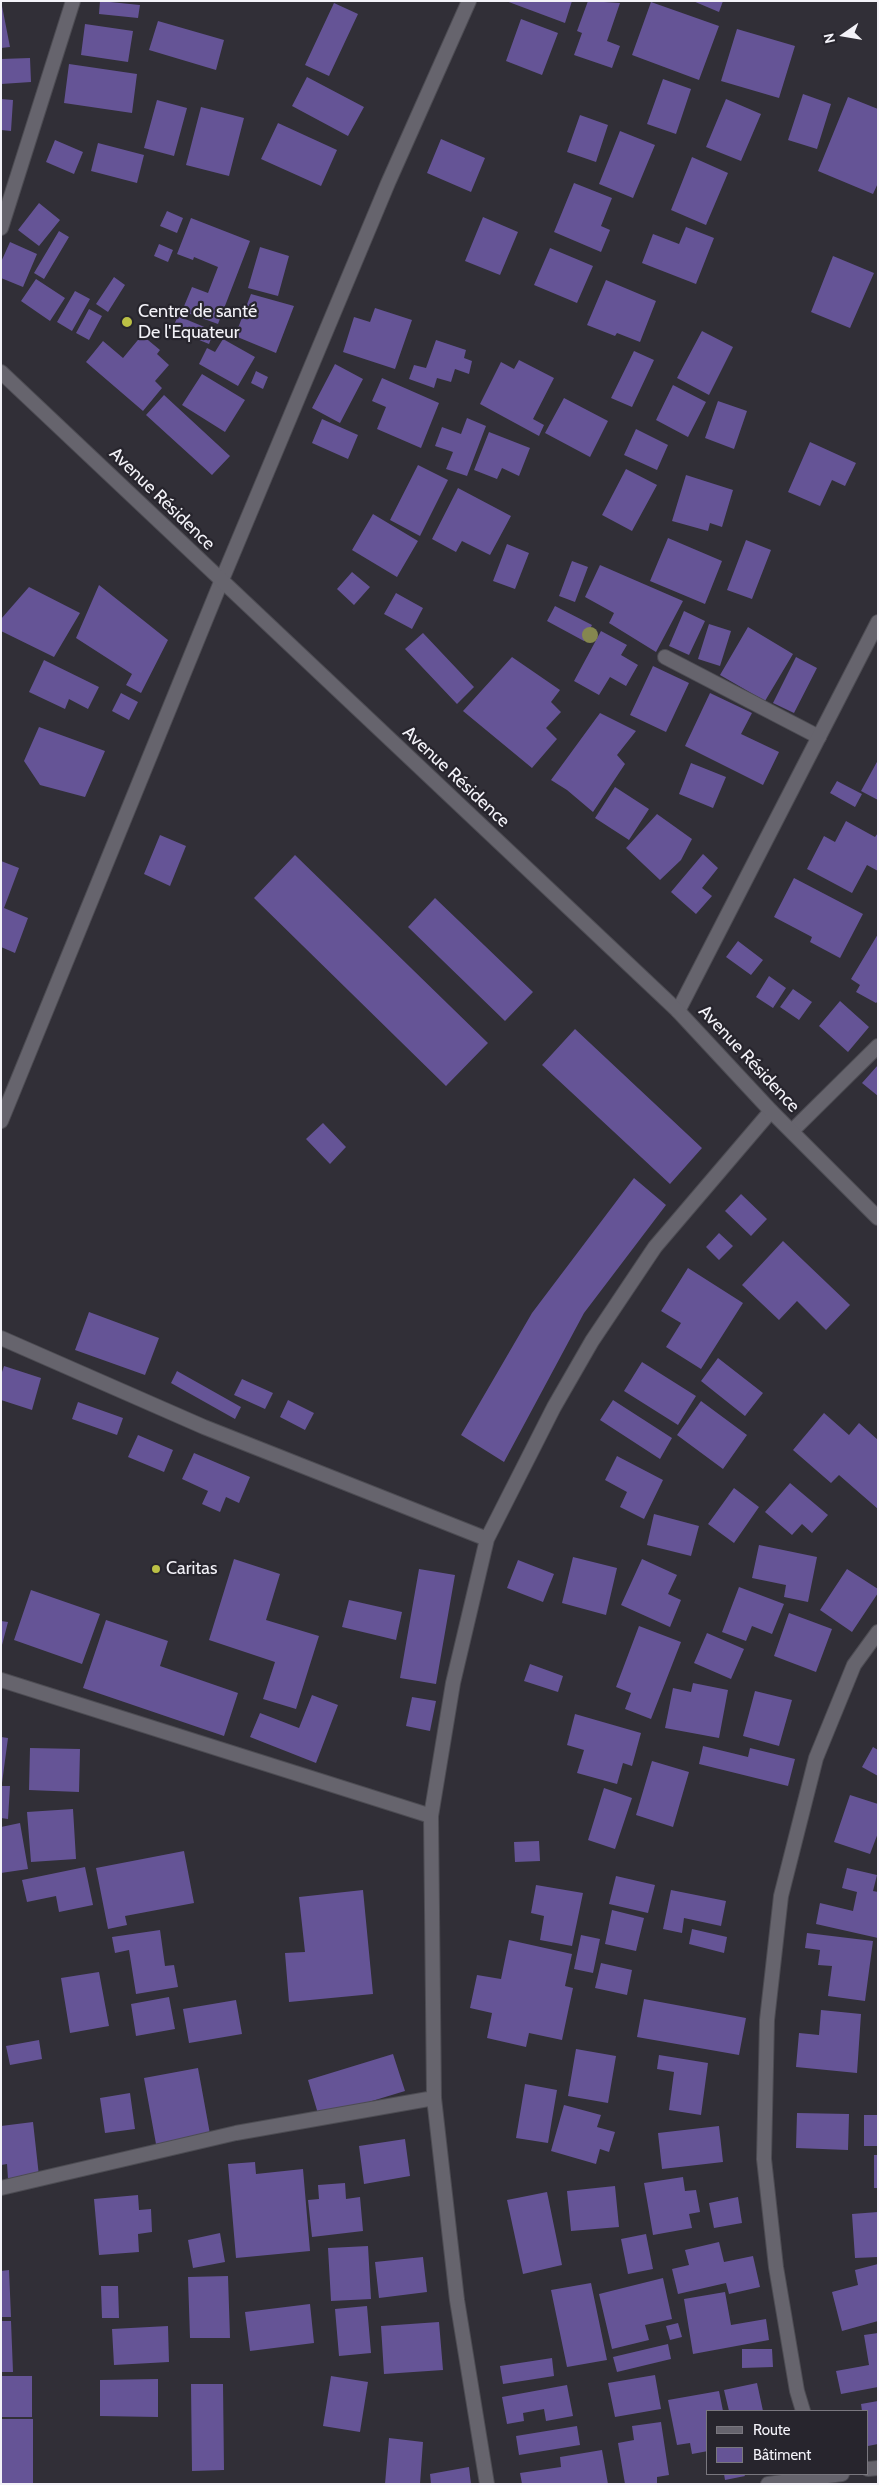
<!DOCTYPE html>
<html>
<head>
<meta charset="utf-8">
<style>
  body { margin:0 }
  #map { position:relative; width:879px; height:2485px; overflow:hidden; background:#312f37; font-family:Cabin,sans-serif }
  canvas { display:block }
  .frame { position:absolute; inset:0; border:2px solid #f3f2f8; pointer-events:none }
  .legend { position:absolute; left:706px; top:2410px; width:162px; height:65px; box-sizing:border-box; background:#27252d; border:1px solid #79777e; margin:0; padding:6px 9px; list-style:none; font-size:15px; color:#f3f2f8 }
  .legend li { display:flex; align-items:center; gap:10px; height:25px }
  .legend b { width:25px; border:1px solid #79777e }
  .north { position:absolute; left:819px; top:10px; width:50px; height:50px; -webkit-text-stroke:4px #27252d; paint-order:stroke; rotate:257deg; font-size:14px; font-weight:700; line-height:20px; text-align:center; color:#f3f2f8 }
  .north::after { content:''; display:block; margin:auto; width:18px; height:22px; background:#f3f2f8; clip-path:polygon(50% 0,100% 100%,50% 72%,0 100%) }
</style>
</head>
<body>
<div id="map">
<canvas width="879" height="2485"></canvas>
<div class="frame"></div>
<ul class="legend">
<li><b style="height:6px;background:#66646d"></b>Route</li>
<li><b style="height:14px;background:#655496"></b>Bâtiment</li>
</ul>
<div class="north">N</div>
</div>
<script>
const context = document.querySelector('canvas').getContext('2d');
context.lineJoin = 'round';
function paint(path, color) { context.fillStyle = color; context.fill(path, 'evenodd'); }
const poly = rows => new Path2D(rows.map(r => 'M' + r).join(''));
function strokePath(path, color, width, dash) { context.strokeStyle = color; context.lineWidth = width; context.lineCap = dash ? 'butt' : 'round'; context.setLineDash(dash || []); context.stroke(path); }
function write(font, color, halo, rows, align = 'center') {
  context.font = font + ' Cabin,sans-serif'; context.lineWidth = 4.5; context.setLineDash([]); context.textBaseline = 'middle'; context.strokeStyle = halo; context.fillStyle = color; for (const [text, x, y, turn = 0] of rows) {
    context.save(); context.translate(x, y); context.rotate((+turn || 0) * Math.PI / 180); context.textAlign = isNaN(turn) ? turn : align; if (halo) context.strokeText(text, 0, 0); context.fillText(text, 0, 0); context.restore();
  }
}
const building = poly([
  [100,1,140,5,138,18,99,14],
  [506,1,572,1,565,23],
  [588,1,620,3,607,41,620,46,612,68,574,55,582,33,577,31],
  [693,1,723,1,719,12],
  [651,2,719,26,699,80,632,55],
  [334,3,358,14,329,76,305,65],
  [2,6,10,47,1,48,1,7],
  [521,19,558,33,542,75,506,61],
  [158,21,224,40,216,70,149,50],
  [85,24,133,31,128,62,81,55],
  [737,29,795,46,779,98,721,81],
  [30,58,31,82,1,84,1,59],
  [69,64,137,74,132,113,64,103],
  [307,77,364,107,348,136,292,106],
  [663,79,691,89,676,134,647,124],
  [803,94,831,104,817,149,788,140],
  [848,97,878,109,878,183,873,194,818,171],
  [1,99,13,100,11,131,1,130],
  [726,99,761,114,741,161,706,147],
  [157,100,187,108,174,156,144,148],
  [201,107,244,118,229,176,186,165],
  [580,115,608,125,596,162,567,152],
  [278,123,337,150,321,186,261,159],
  [620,131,655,145,633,198,599,184],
  [441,139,485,158,471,192,427,173],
  [55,140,83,152,74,174,46,162],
  [98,143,144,155,137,183,91,171],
  [692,157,728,173,706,225,671,210],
  [574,183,612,198,601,226,610,230,601,252,554,232],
  [39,203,60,220,39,246,18,230],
  [167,211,183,218,177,233,160,226],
  [483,217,518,232,500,275,465,261],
  [191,218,250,241,218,324,182,311,192,287,208,293,218,267,194,257,193,260,177,254],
  [686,227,714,238,696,284,642,263,653,234,679,244],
  [59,231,69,237,44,279,34,273],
  [10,242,37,254,23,287,1,278,1,262],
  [159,244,173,250,168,262,154,256],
  [260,247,289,256,278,296,248,288],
  [550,248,593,266,577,303,534,285],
  [833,256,874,273,850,328,811,312],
  [114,277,125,285,108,312,96,304],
  [36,279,65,298,50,321,21,301],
  [606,280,656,301,640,342,617,333,615,336,587,325],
  [75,291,90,299,72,331,57,322],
  [251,294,294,306,276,353,235,336],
  [375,308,412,320,395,369,343,352,354,317,370,322],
  [89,309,102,316,89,340,76,333],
  [178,316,214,331,209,344,172,329],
  [702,331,733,347,709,395,677,378],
  [142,335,160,350,157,354,169,365,155,381,162,388,143,411,86,362,103,341,123,358],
  [223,339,255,357,238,386,199,364,207,348,215,352],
  [436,340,466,350,464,358,472,361,469,374,455,369,451,382,437,378,434,388,409,379,414,365,426,368],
  [634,351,654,360,632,407,611,398],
  [519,360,554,378,533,419,544,425,539,436,480,404,501,362,514,369],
  [335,364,363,379,340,423,312,408],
  [256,371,268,377,263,389,251,383],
  [202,374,245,400,225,432,182,405],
  [382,378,439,403,421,448,377,429,386,407,372,401],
  [673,385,706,402,688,437,656,420],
  [164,395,230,456,212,475,146,415],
  [564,398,608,421,590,457,545,433],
  [718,401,747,411,734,449,705,438],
  [467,418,486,426,467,476,446,469,453,452,435,446,442,427,461,434],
  [322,419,358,435,348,459,312,443],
  [636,429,668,445,657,470,624,455],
  [489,432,530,448,519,476,502,468,497,479,474,470],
  [810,442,856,463,845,486,832,480,820,506,788,492],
  [418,465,448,480,420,536,390,520],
  [626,469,657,485,632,531,602,515],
  [686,475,733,490,722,527,710,523,708,531,672,521],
  [458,488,511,516,490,555,462,541,456,552,432,539],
  [373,514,418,541,397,577,352,550],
  [668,538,722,561,705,604,650,581],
  [746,540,771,550,752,599,727,590],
  [507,544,529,553,515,589,493,581],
  [572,561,588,567,575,602,559,596],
  [600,565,683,601,656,652,609,623,614,613,585,597],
  [352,572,370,587,354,605,337,589],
  [99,585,168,640,141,693,126,685,132,674,76,638],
  [29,587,80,613,54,657,1,631,1,619],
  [396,593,423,608,412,629,384,614],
  [555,606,592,625,584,641,547,621],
  [684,611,705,621,689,655,669,646],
  [709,624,731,631,720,666,698,659],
  [748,627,793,654,765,701,720,675],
  [601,631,627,645,621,655,638,665,626,686,610,677,599,695,574,681],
  [423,633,474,687,457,704,405,649],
  [512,657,560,690,551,702,561,712,546,728,557,739,532,768,463,711],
  [796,657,817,668,794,713,773,703],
  [44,660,99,687,88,709,69,699,65,709,29,692],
  [653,666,689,683,666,732,630,715],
  [121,693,138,702,129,720,112,711],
  [710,693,752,713,741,734,779,752,763,785,685,746],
  [600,713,636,731,617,755,625,764,593,812,567,790,551,780],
  [39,727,105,751,85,797,40,785,24,761],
  [878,760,878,800,861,791],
  [691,763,726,777,713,808,679,794],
  [837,781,862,794,855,807,830,793],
  [615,787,649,809,629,840,595,818],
  [657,814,692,839,681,860,660,880,626,848],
  [846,821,875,837,878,833,878,871,867,865,852,893,807,869,824,836,835,842],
  [160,835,186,846,170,886,144,874],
  [703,854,718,868,702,888,712,896,696,914,671,892],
  [295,855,488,1043,446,1086,254,898],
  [1,861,19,868,4,908,28,918,15,953,1,947],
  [794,878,863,914,840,958,810,942,812,937,774,917],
  [435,898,533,992,505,1021,408,927],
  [878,934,878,1001,876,1003,856,992,860,985,851,979],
  [738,941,763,960,751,975,726,957],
  [769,976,786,988,773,1008,756,997],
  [793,989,812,1002,799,1020,780,1007],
  [840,1001,869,1027,848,1052,819,1026],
  [575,1029,702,1148,670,1184,542,1065],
  [878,1065,878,1096,862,1083],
  [323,1123,346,1147,330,1164,306,1139],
  [634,1178,666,1205,584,1313,504,1462,461,1435,532,1313],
  [741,1194,767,1219,751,1236,725,1211],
  [719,1233,733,1246,719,1260,706,1247],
  [783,1241,850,1305,826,1330,797,1301,779,1320,742,1285],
  [688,1268,743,1303,701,1369,666,1347,681,1323,661,1311],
  [89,1312,159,1338,145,1375,75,1350],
  [718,1358,763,1393,745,1416,701,1381],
  [642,1362,696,1396,678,1425,624,1391],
  [4,1366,41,1378,32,1410,1,1400,1,1375],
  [177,1371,241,1407,235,1419,171,1383],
  [242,1379,273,1393,265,1409,234,1395],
  [288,1400,314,1413,305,1430,280,1417],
  [613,1400,672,1438,660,1459,600,1420],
  [701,1401,747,1435,723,1469,677,1435],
  [78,1402,123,1418,117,1435,72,1419],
  [824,1413,849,1435,859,1423,878,1440,878,1509,839,1475,831,1483,793,1450],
  [138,1435,173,1450,164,1472,128,1457],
  [194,1453,250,1477,239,1503,226,1497,220,1512,202,1504,208,1491,182,1479],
  [617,1456,663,1480,644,1519,620,1507,627,1492,605,1480],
  [790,1483,828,1515,812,1533,802,1524,792,1535,765,1512],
  [734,1488,759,1507,734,1543,708,1524],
  [654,1514,699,1526,691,1556,647,1545],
  [759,1545,817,1557,808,1602,784,1597,786,1585,752,1578],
  [573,1557,617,1568,606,1615,562,1603],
  [234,1559,280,1574,266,1620,319,1636,296,1709,263,1699,275,1662,209,1640],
  [642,1559,677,1575,668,1594,681,1600,670,1627,621,1605],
  [518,1560,554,1574,543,1602,507,1588],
  [419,1569,455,1575,436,1684,400,1678],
  [847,1569,878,1589,878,1593,852,1632,820,1610],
  [739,1587,784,1604,772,1634,752,1626,746,1641,722,1632],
  [31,1590,100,1614,82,1664,14,1640],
  [349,1600,402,1612,396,1640,342,1627],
  [789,1613,832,1629,816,1672,774,1656],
  [106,1620,168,1641,160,1666,238,1693,224,1736,83,1688],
  [1,1621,8,1622,2,1645,1,1645],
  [639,1626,681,1642,651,1719,625,1709,631,1693,616,1687],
  [707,1633,744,1649,731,1679,694,1663],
  [530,1664,563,1676,558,1692,524,1681],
  [693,1683,728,1690,719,1738,665,1728,673,1688,691,1692],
  [755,1691,792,1700,779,1746,743,1736],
  [312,1695,338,1705,316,1763,250,1737,260,1713,299,1728],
  [412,1697,436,1701,430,1731,406,1726],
  [575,1714,641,1733,632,1766,623,1763,617,1784,577,1773,584,1750,567,1745],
  [1,1737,8,1738,2,1783,1,1783],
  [703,1746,748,1757,750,1748,795,1759,788,1786,699,1764],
  [873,1747,878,1750,878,1776,862,1767],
  [30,1748,80,1749,79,1792,29,1790],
  [652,1761,689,1772,673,1827,636,1815],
  [1,1786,10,1786,8,1819,1,1818],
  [604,1788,632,1798,615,1849,588,1840],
  [850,1795,878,1804,878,1833,870,1854,834,1842],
  [73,1809,76,1859,31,1862,27,1812],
  [20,1823,28,1869,1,1873,1,1827],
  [539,1841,540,1861,515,1862,514,1842],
  [184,1851,194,1903,125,1916,127,1925,108,1929,96,1868],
  [85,1867,93,1905,59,1912,56,1896,27,1902,22,1880],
  [847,1868,877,1875,873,1891,878,1892,878,1938,816,1924,820,1903,853,1911,857,1892,842,1888],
  [616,1876,655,1885,648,1913,609,1904],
  [536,1885,583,1893,572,1946,540,1940,544,1916,531,1913],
  [363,1890,373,1994,289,2002,285,1953,305,1952,299,1897],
  [671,1890,726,1901,721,1926,684,1918,682,1933,663,1929],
  [612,1910,644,1918,636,1951,605,1944],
  [692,1929,727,1937,724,1953,689,1944],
  [160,1930,165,1966,174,1965,178,1987,136,1994,129,1950,115,1953,112,1937],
  [807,1933,873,1941,865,2001,828,1996,832,1966,818,1965,820,1950,805,1948],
  [581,1935,600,1939,593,1973,574,1969],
  [509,1940,572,1954,565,1986,573,1988,562,2040,529,2033,526,2047,487,2038,492,2013,470,2008,477,1975,501,1979],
  [601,1963,632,1970,627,1995,595,1988],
  [99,1972,109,2026,70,2033,61,1978],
  [169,1997,175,2029,136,2036,131,2004],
  [644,1999,746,2018,739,2055,637,2037],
  [236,2000,242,2034,189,2043,183,2009],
  [821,2010,861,2014,857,2073,796,2067,799,2033,819,2035],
  [39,2040,42,2059,10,2065,6,2046],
  [576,2049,616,2056,608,2103,568,2096],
  [393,2054,405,2091,319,2117,308,2080],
  [659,2055,708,2063,701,2115,669,2110,674,2072,657,2069],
  [198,2068,210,2134,156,2144,144,2078],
  [525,2084,557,2090,548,2143,516,2138],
  [130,2093,135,2129,105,2133,100,2098],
  [564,2105,601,2115,597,2127,615,2132,609,2152,600,2149,596,2164,551,2151],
  [797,2113,849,2114,848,2150,796,2148],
  [864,2115,878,2115,878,2146,864,2146],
  [33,2122,39,2176,8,2179,7,2164,1,2165,1,2126],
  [719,2126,723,2162,662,2169,658,2133],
  [405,2139,410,2176,364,2184,359,2146],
  [874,2155,878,2155,878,2188,874,2188],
  [255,2162,256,2174,303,2169,310,2251,236,2258,228,2164],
  [683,2177,685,2191,696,2190,700,2212,689,2214,692,2228,653,2235,644,2183],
  [345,2183,346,2199,360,2197,363,2231,312,2237,308,2200,319,2199,318,2185],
  [615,2186,619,2227,571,2231,567,2191],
  [547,2192,562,2265,523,2274,507,2200],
  [138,2195,139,2210,151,2209,152,2232,138,2234,139,2252,99,2255,94,2199],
  [738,2197,742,2223,714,2228,709,2203],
  [878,2212,878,2257,855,2258,852,2214],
  [220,2233,225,2262,193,2268,188,2240],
  [646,2234,653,2269,628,2274,621,2239],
  [719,2242,724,2262,753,2256,760,2287,729,2294,726,2283,678,2294,672,2269,689,2265,685,2250],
  [368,2246,371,2299,331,2301,328,2248],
  [423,2257,427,2292,379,2298,375,2262],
  [878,2264,878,2321,842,2331,832,2292,858,2285,855,2270],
  [9,2270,11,2317,1,2317,1,2271],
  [228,2276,230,2338,190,2338,188,2277],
  [663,2278,672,2319,645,2325,649,2340,612,2349,599,2294],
  [591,2283,607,2360,567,2367,551,2290],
  [101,2286,118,2286,119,2318,102,2318],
  [725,2292,731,2325,766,2319,769,2340,693,2354,684,2299],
  [310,2304,314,2343,250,2351,245,2312],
  [367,2306,371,2353,339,2356,335,2309],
  [1,2321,11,2321,13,2372,1,2372],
  [439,2322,443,2370,384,2374,381,2326],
  [678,2323,682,2337,670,2340,666,2326],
  [168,2326,169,2362,114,2365,112,2329],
  [878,2333,878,2387,841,2394,836,2371,869,2365,864,2335],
  [668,2344,671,2359,617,2372,613,2357],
  [742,2349,772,2349,773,2367,742,2368],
  [552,2358,554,2376,503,2384,500,2366],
  [655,2375,661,2409,615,2417,608,2383],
  [1,2376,32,2376,32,2417,1,2417],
  [331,2376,368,2382,360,2432,323,2426],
  [158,2379,158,2417,100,2416,100,2380],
  [757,2383,763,2411,729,2411,724,2390],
  [191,2384,223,2384,224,2470,192,2471],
  [567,2385,573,2416,546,2421,544,2409,523,2413,524,2421,507,2424,502,2397],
  [719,2391,723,2411,708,2411,708,2451,692,2454,690,2443,677,2445,668,2400],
  [878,2401,878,2444,868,2446,868,2411,862,2411,861,2404],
  [1,2419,33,2419,33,2484,1,2484],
  [661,2422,669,2475,657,2477,657,2484,625,2484,618,2443,634,2440,632,2426],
  [577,2426,580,2445,519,2455,516,2436],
  [389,2438,423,2442,420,2484,385,2484],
  [602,2450,608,2484,522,2484,520,2473,561,2467,560,2457],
  [469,2467,471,2484,431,2484,430,2474],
  [724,2474,744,2474,745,2476,725,2480]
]);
const service = poly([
  [665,657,819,737]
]);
const minor = poly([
  [1,228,73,1],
  [678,1011,878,622],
  [1,1121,221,582,388,183,469,1],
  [792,1131,878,1046],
  [1,1338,204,1427,487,1539],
  [1,1680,431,1816],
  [1,2188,236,2133,434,2098],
  [803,2411,797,2391,776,2267,764,2159,767,2020,781,1896,816,1758,854,1665,878,1632],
  [868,2469,878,2468],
  [487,2484,457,2300,434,2098,431,1816,453,1683,487,1539,554,1407,592,1341,655,1247,771,1111],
  [768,2484,842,2474]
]);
const secondary = poly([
  [1,372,678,1011,771,1111,878,1218]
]);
const trees = [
  [590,635]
];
const markers = [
  [127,322,6,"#bbc045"],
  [156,1569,5,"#bbc045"]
];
const poiNames = [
  ["Centre de santé",138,312],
  ["De l'Equateur",138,333],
  ["Caritas",166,1569]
];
const streetNames = [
  ["Avenue Résidence",162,499,44],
  ["Avenue Résidence",456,777,43],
  ["Avenue Résidence",749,1059,47]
];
paint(building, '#655496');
strokePath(service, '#4d4c53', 16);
strokePath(minor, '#4d4c53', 16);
strokePath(secondary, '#4d4c53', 16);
strokePath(service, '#66646d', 14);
strokePath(minor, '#66646d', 14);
strokePath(secondary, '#66646d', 14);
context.fillStyle = '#85874f';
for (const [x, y] of trees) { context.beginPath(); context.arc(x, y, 8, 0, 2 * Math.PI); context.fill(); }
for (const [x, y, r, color] of markers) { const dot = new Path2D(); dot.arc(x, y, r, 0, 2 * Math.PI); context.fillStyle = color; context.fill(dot); strokePath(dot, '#27252d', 2); }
write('18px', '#f3f2f8', '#27252d', poiNames, 'left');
write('18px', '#f3f2f8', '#27252d', streetNames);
</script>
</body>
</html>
